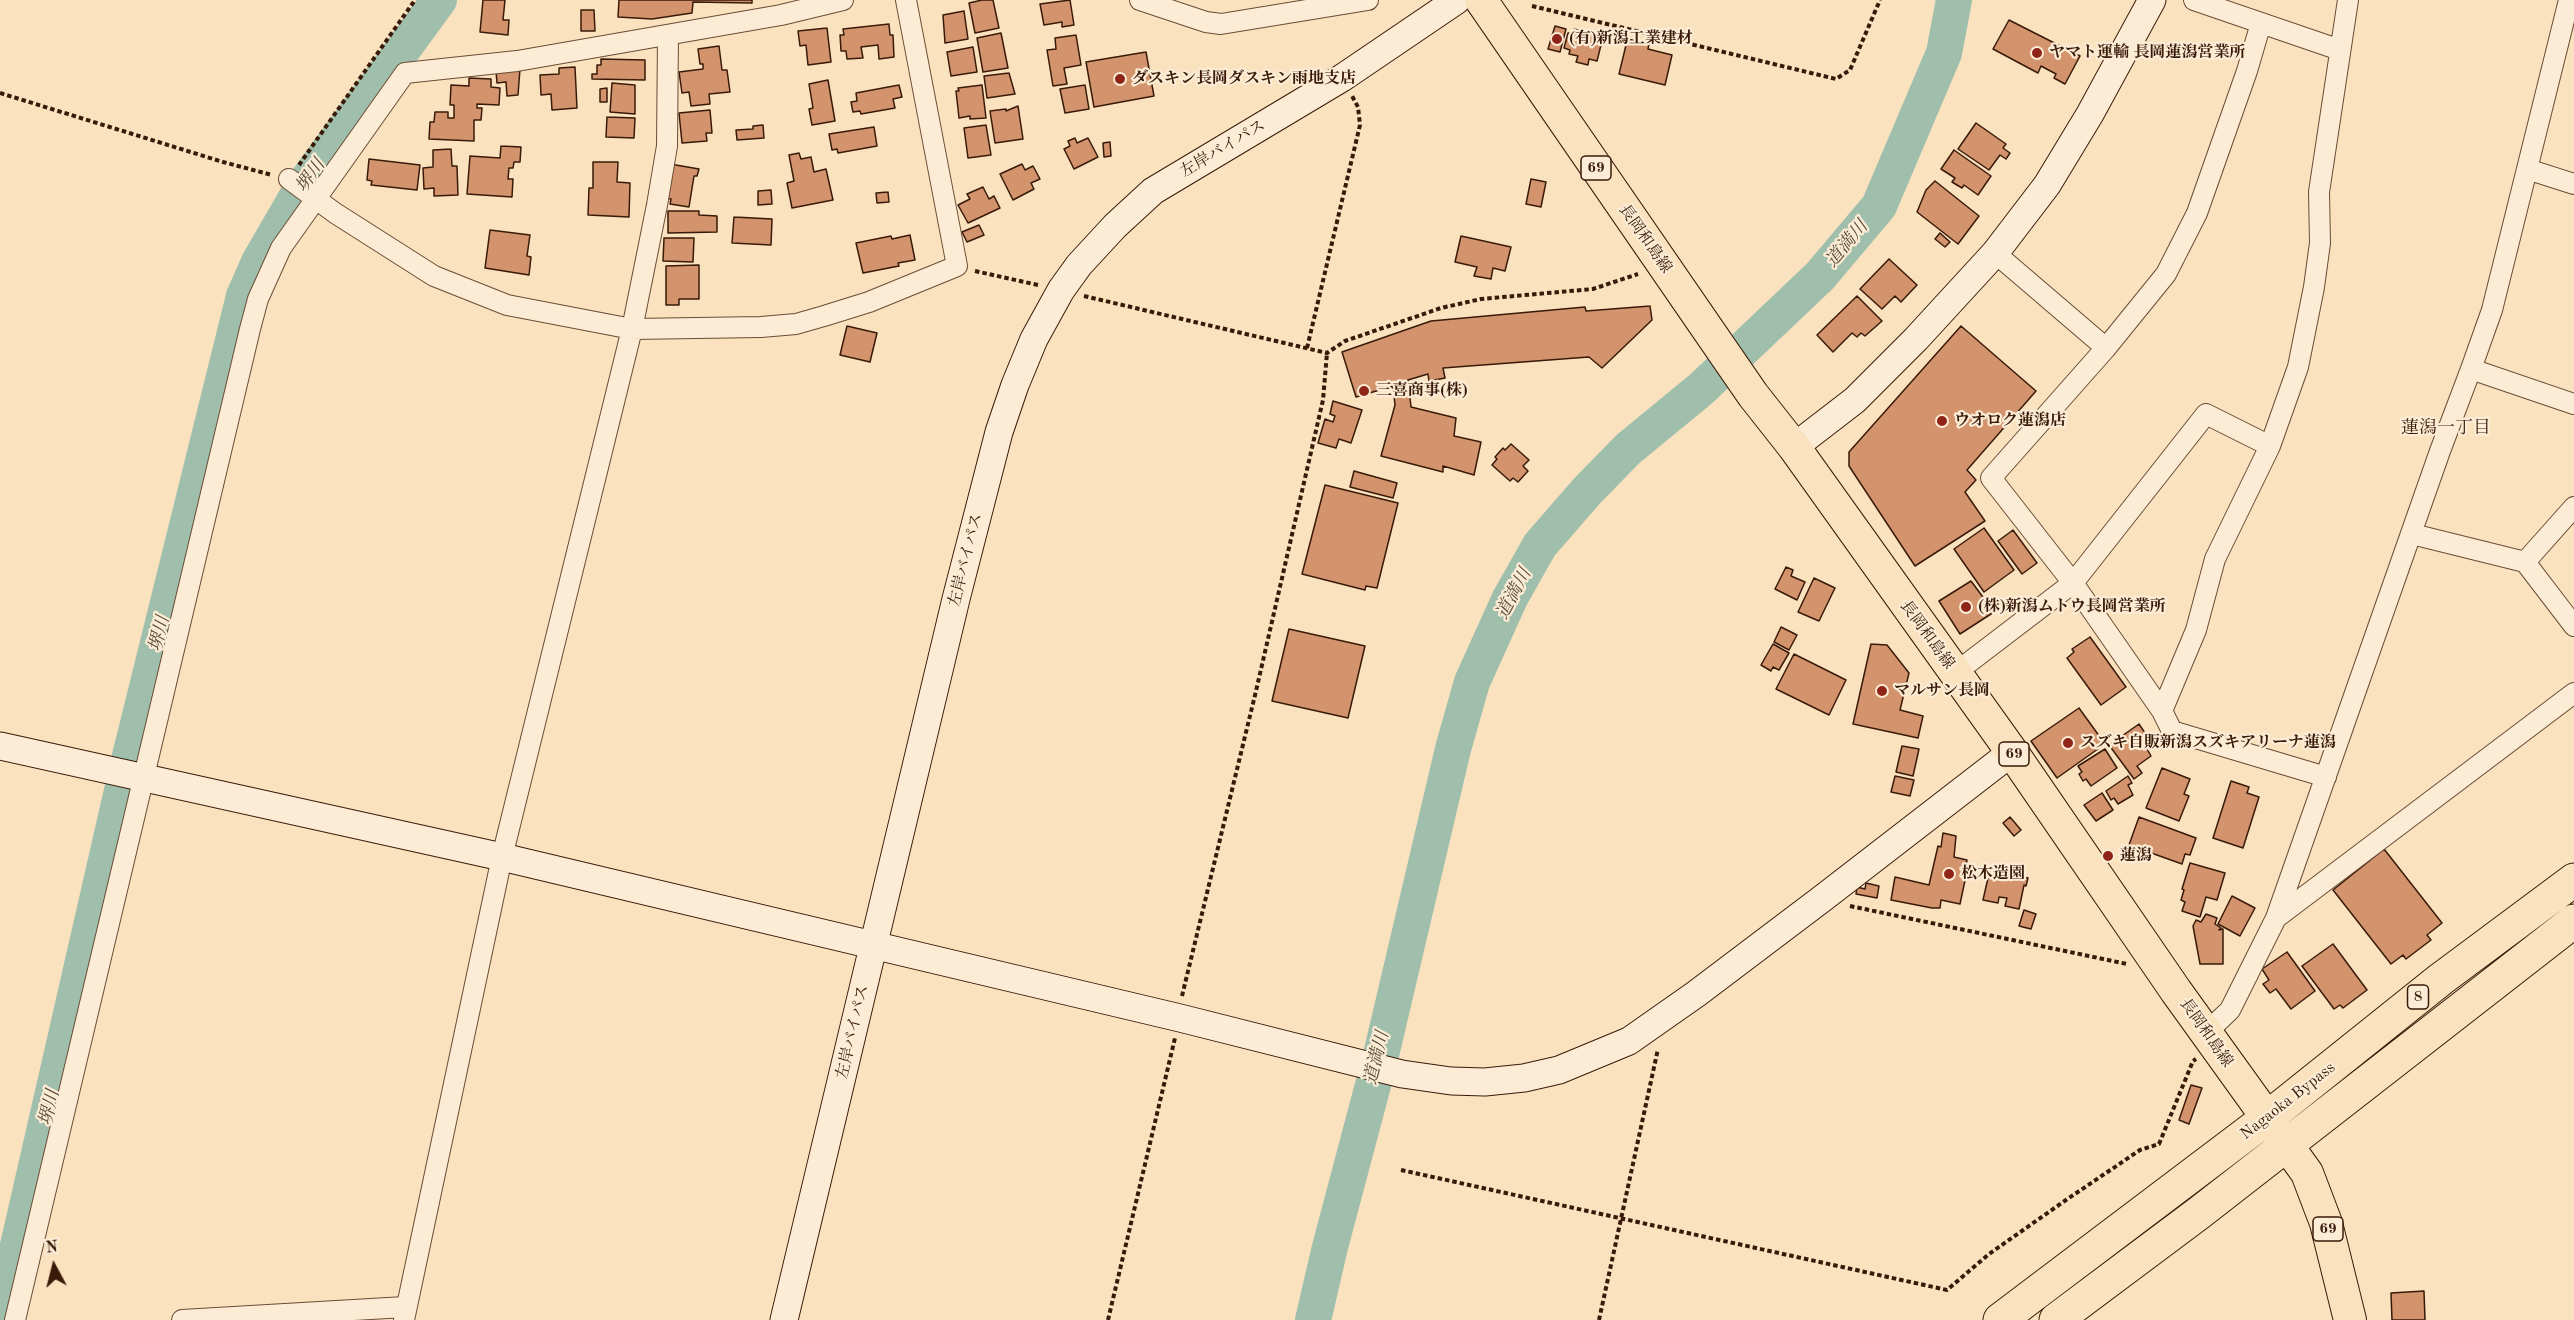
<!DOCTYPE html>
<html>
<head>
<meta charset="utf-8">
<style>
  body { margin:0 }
  #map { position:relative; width:2574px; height:1320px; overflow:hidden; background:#fae2bf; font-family:"Old Standard TT",serif }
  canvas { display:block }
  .north { position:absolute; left:24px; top:1236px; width:60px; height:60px; -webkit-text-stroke:4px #fcecd5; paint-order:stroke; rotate:353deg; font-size:16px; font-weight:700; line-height:24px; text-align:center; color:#391a09 }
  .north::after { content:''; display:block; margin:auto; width:21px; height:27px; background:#391a09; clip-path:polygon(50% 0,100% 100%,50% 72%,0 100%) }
</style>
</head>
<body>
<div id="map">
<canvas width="2574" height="1320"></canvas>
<div class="north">N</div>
</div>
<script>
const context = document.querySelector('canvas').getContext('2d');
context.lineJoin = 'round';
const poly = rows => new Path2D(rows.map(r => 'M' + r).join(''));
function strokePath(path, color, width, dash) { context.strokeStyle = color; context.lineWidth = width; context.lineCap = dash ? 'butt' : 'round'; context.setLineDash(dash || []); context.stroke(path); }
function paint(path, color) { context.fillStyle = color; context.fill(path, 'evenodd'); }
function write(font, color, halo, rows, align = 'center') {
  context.font = font + ' "Old Standard TT","Noto Serif JP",serif'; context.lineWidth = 4.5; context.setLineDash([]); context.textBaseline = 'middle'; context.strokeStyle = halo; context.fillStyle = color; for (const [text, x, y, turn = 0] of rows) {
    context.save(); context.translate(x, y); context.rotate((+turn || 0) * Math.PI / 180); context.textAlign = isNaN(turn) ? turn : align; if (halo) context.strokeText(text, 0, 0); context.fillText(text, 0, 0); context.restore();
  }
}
const river = poly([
  [1,1320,129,760,244,296,259,262,303,186,439,0],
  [1313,1320,1330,1247,1381,1055,1453,749,1472,682,1510,598,1540,545,1587,491,1628,449,1701,389,1820,276,1879,206,1944,53,1954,0]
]);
const building = poly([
  [483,0,505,0,503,20,509,20,508,35,480,32,483,0],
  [619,0,752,0,752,3,693,2,692,13,652,19,618,17,619,0],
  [982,0,993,0,999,28,975,33,969,3,982,0],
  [1070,0,1074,25,1062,27,1062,22,1044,25,1040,4,1070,0],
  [581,10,594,10,595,31,581,31,581,10],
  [964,11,968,39,945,43,943,15,964,11],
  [2009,20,2080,56,2065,84,2054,78,2056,74,2041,66,2038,73,1993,49,2009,20],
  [889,24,890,35,893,35,894,57,879,59,878,45,861,47,863,58,847,59,846,51,841,51,840,35,844,35,843,29,889,24],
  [1555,26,1566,29,1560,52,1548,49,1555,26],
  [827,28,831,62,808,65,806,45,800,46,798,31,827,28],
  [1574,29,1603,37,1597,61,1589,59,1588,65,1576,62,1578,56,1569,54,1570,50,1564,48,1568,33,1573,34,1574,29],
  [1001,33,1008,68,983,72,977,38,1001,33],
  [1076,35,1081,65,1064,68,1067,84,1053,86,1047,50,1056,49,1055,38,1076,35],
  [1619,37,1649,44,1648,49,1672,55,1665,85,1619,74,1626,45,1618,43,1619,37],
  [719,46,722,70,727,70,730,92,709,94,710,104,691,106,689,92,682,93,679,72,703,69,703,64,700,64,698,49,719,46],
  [973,47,977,72,951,76,947,52,973,47],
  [1146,52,1154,96,1094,107,1086,62,1146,52],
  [601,59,645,60,645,80,592,79,592,74,597,74,597,65,601,65,601,59],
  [575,67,577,108,552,110,551,94,541,95,540,75,559,74,559,68,575,67],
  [520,69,518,95,507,96,506,82,497,83,496,71,520,69],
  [1009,73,1015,94,987,98,984,76,1009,73],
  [469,78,491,79,491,87,500,88,499,105,477,104,477,108,482,108,481,120,474,120,474,141,429,139,430,122,434,122,435,112,448,112,448,118,454,118,454,105,450,105,451,85,469,86,469,78],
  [828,80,835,121,812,125,809,109,813,108,809,84,828,80],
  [612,83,635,85,635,114,610,112,612,83],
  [899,85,902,97,893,99,895,108,861,114,860,111,853,112,851,102,857,101,856,93,899,85],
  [982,85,986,118,970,119,970,116,959,118,956,91,959,91,958,88,982,85],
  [1085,85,1089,109,1065,113,1060,89,1085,85],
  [607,88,607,102,600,102,600,89,607,88],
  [1018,106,1023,139,995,143,990,111,1006,109,1006,111,1018,106],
  [710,110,712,133,706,133,707,141,682,143,679,113,710,110],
  [607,117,635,118,634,138,606,137,607,117],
  [1976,123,2006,144,2003,148,2010,153,2006,159,2000,155,1989,170,1958,149,1976,123],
  [763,125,764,138,737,140,736,130,753,129,753,126,763,125],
  [986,125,991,155,968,158,964,128,986,125],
  [874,127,877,146,838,153,837,149,832,150,829,134,874,127],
  [1075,138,1077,143,1088,138,1098,157,1074,169,1064,149,1070,146,1068,141,1075,138],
  [1110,142,1111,156,1104,157,1103,143,1110,142],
  [501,146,521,147,520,162,514,162,513,168,509,168,508,179,513,179,512,197,467,194,470,156,500,158,501,146],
  [451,149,452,166,457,166,458,195,434,196,434,188,424,189,423,168,433,167,433,150,451,149],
  [1954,150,1991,176,1978,195,1964,185,1962,188,1952,182,1955,178,1941,169,1954,150],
  [799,153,801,159,811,157,814,172,826,169,833,200,792,208,787,183,794,181,789,155,799,153],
  [369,159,420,165,417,190,371,185,372,181,367,180,369,159],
  [593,162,618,162,617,182,630,183,629,217,588,215,589,188,593,188,593,162],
  [670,164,699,169,697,176,694,176,689,207,670,204,671,199,662,197,670,164],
  [1022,164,1025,170,1033,166,1040,179,1031,183,1034,189,1013,200,1000,174,1022,164],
  [1531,179,1546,182,1541,207,1526,204,1531,179],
  [1935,181,1979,216,1958,244,1917,212,1926,190,1935,181],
  [983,187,989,199,994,196,1000,208,968,223,958,205,970,199,967,194,983,187],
  [771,190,772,204,758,205,758,191,771,190],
  [888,192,889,202,877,203,876,193,888,192],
  [668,211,699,211,699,215,717,216,717,232,668,233,668,211],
  [734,217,772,219,771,245,732,243,734,217],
  [979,225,984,235,967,242,962,232,979,225],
  [490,230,530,235,527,256,531,257,529,275,485,268,490,230],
  [1940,233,1950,242,1945,247,1935,239,1940,233],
  [910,235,915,260,898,263,899,266,863,273,856,243,891,236,892,239,910,235],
  [1461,236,1511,247,1505,271,1493,268,1491,279,1474,276,1477,267,1455,262,1461,236],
  [664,238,694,238,693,262,663,261,664,238],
  [1889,259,1917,285,1901,302,1895,296,1882,309,1860,289,1889,259],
  [699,265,699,299,679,299,679,305,666,305,666,266,699,265],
  [1857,296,1882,321,1865,336,1861,333,1857,337,1852,333,1833,352,1817,335,1857,296],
  [1650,306,1652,320,1602,368,1589,357,1443,368,1445,378,1429,381,1428,374,1408,380,1411,407,1456,418,1454,436,1481,442,1474,475,1443,466,1443,472,1381,456,1395,405,1393,386,1356,397,1342,352,1431,321,1585,307,1586,311,1650,306],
  [847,326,877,333,870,362,840,355,847,326],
  [1961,326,2036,391,1967,470,1976,480,1965,492,1985,521,1915,566,1849,466,1849,452,1961,326],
  [1333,401,1362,410,1351,443,1339,439,1336,448,1318,443,1325,419,1333,422,1335,416,1330,414,1333,401],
  [1511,444,1529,460,1523,466,1528,471,1518,482,1513,478,1510,481,1492,465,1497,459,1495,457,1503,448,1505,450,1511,444],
  [1354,471,1397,483,1393,498,1350,487,1354,471],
  [1325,485,1398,503,1377,588,1366,586,1365,590,1302,574,1325,485],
  [1984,528,2014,570,1984,592,1954,549,1984,528],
  [2013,530,2037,563,2022,574,1998,541,2013,530],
  [1786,567,1793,570,1791,576,1805,582,1797,600,1775,589,1786,567],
  [1814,578,1835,588,1819,621,1798,612,1814,578],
  [1971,581,1994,612,1960,634,1939,601,1971,581],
  [1781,627,1797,635,1789,650,1774,642,1781,627],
  [1289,629,1365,646,1348,718,1272,701,1289,629],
  [2090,637,2126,687,2101,705,2067,658,2074,652,2072,649,2090,637],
  [1773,644,1789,653,1779,670,1773,667,1771,671,1761,665,1773,644],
  [1871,644,1887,645,1909,673,1900,710,1923,716,1918,738,1853,724,1871,644],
  [1794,654,1846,680,1829,715,1776,689,1794,654],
  [2079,708,2105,744,2057,778,2031,741,2079,708],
  [2139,724,2147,736,2142,740,2151,756,2137,766,2142,773,2134,779,2109,745,2139,724],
  [1902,746,1919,749,1913,776,1896,772,1902,746],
  [2105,749,2117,768,2091,786,2086,779,2083,781,2079,774,2082,772,2078,766,2105,749],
  [2162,768,2190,779,2184,794,2189,796,2179,821,2146,808,2162,768],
  [1895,776,1914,780,1910,796,1891,792,1895,776],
  [2128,776,2132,783,2128,785,2133,795,2118,804,2114,798,2111,800,2106,791,2128,776],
  [2231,781,2249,787,2247,793,2259,797,2243,848,2213,838,2231,781],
  [2102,793,2113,810,2096,821,2084,805,2102,793],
  [2010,817,2021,830,2014,836,2003,823,2010,817],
  [2139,817,2196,838,2190,855,2185,854,2182,864,2129,845,2139,817],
  [1943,833,1956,836,1954,857,1967,860,1965,870,1967,871,1960,904,1941,900,1940,908,1932,908,1891,900,1895,877,1929,885,1938,846,1941,847,1943,833],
  [2384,849,2442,923,2427,935,2431,940,2406,959,2403,955,2391,964,2333,890,2384,849],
  [2190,863,2225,873,2217,900,2206,897,2200,917,2182,911,2185,902,2181,900,2184,890,2182,889,2190,863],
  [1990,869,2009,873,2010,870,2025,873,2024,877,2028,878,2026,886,2024,885,2019,909,2005,906,2007,898,1999,897,1998,903,1983,900,1990,869],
  [1866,883,1879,886,1877,898,1856,894,1857,887,1865,889,1866,883],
  [2232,896,2255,908,2240,936,2218,924,2232,896],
  [2024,910,2036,914,2031,929,2019,926,2024,910],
  [2206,914,2217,918,2215,924,2221,928,2219,930,2223,929,2223,964,2200,964,2193,926,2196,920,2201,922,2206,914],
  [2333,944,2367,990,2343,1008,2340,1005,2334,1009,2302,966,2333,944],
  [2287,952,2315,991,2291,1009,2276,989,2270,993,2263,984,2269,980,2262,969,2287,952],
  [2191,1085,2202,1088,2189,1124,2179,1120,2191,1085],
  [2424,1291,2425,1320,2392,1320,2391,1293,2424,1291]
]);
const path = poly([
  [1532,6,1836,79,1850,70,1880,0],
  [0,93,223,162,272,175],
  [299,165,415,0],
  [975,271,1038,285],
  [1084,296,1327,353,1345,341,1441,308,1481,299,1593,289,1638,274],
  [1307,348,1360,125,1358,107,1352,96],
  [1850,906,2127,964],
  [1182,996,1256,691,1323,400,1327,353],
  [1401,1170,1947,1290,1989,1254,2066,1200,2140,1150,2159,1144,2193,1061,2196,1059],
  [1108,1320,1175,1038],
  [1599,1320,1658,1049]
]);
const street = poly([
  [1140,0,1206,22,1221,24,1368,0],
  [2194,0,2340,50],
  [2261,23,2247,71,2197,213,2166,274,2106,348,1991,478,2073,583,2162,711,2172,731,2326,777],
  [2527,169,2574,184],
  [289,179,335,213,434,276,507,305,632,329,761,327,796,324,824,316,869,302,957,266,906,0],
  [1995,253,2106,348],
  [2471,369,2574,404],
  [2412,534,2525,562,2574,626],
  [2525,562,2574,507],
  [1955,673,2073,583,2206,414,2270,446],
  [2162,711,2196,630,2215,559,2270,446,2298,367,2314,287,2320,243,2319,192,2348,0],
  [2276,918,2574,693],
  [2206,1033,2230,1010,2276,918,2440,451,2471,369,2492,310,2569,0],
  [15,1320,250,329,258,299,281,248,405,73,517,61,781,15,843,0],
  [182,1320,405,1307],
  [404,1320,502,857,632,329,657,205,667,146,668,35]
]);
const secondary = poly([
  [1794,447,1855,400,1916,339,1995,253,2047,185,2090,114,2152,0],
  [0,746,502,857,1180,1018,1402,1074,1451,1081,1485,1082,1524,1078,1559,1070,1629,1041,1696,994,1823,898,2012,752],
  [784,1320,956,599,999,432,1015,385,1034,339,1061,290,1079,265,1115,226,1153,191,1342,78,1457,0]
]);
const primary = poly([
  [1481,0,1753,395,1794,447,2012,752,2176,991,2307,1173,2326,1223,2350,1320]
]);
const highway = poly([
  [2000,1320,2266,1119,2441,979,2574,880],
  [2056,1320,2199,1213,2574,921]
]);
const markers = [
  [1557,39,6,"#8f2418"],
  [2037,53,6,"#8f2418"],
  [1120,79,6,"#8f2418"],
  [1364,391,6,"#8f2418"],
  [1942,421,6,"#8f2418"],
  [1966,607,6,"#8f2418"],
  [1882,691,6,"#8f2418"],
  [2068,743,6,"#8f2418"],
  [2108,856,6,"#8f2418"],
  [1949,874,6,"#8f2418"]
];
const shields = [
  [1596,168,30],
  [2014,754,30],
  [2418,997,21],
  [2328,1229,30]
];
const shieldNames = [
  ["69",1596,168],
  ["69",2014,754],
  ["8",2418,997],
  ["69",2328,1229]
];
const poiNames = [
  ["(有)新潟工業建材",1569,39],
  ["ヤマト運輸 長岡蓮潟営業所",2049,53],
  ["ダスキン長岡ダスキン雨地支店",1132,79],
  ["三喜商事(株)",1376,391],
  ["ウオロク蓮潟店",1954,421],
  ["(株)新潟ムトウ長岡営業所",1978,607],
  ["マルサン長岡",1894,691],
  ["スズキ自販新潟スズキアリーナ蓮潟",2080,743],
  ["蓮潟",2120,856],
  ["松木造園",1961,874]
];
const streetNames = [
  ["左岸バイパス",1223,149,-31],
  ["長岡和島線",1645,239,55],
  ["左岸バイパス",966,560,-76],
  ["長岡和島線",1927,635,54],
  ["左岸バイパス",853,1032,-77],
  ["長岡和島線",2206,1033,55],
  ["Nagaoka Bypass",2288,1101,-38]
];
const waterNames = [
  ["堺川",311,176,-55],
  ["道満川",1847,244,-50],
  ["道満川",1514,594,-62],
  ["堺川",160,634,-76],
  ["道満川",1377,1058,-76],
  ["堺川",50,1108,-77]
];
const neighbourhoodNames = [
  ["蓮潟一丁目",2446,428]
];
strokePath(river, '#9fbfac', 36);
paint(building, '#d2936d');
strokePath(building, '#391a09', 1.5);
strokePath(street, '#694c36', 22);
strokePath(secondary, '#391a09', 29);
strokePath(primary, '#391a09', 34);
strokePath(highway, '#391a09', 35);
strokePath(path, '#391a09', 4, [4.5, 3]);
strokePath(street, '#fcecd5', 20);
strokePath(secondary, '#fcecd5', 27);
strokePath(primary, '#fae2bf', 32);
strokePath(highway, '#fae2bf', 33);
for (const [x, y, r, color] of markers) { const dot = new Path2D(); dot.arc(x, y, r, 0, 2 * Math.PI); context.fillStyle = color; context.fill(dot); strokePath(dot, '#fcecd5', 2); }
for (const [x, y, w] of shields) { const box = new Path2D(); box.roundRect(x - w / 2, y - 12, w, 24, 4.5); context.fillStyle = '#fcecd5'; context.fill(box); strokePath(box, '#391a09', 1.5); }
write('bold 15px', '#391a09', null, shieldNames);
write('bold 16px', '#391a09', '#fcecd5', poiNames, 'left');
write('16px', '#391a09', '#fcecd5', streetNames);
write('italic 18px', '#584c3a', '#fcecd5', waterNames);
write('18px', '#391a09', '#fcecd5', neighbourhoodNames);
</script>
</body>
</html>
